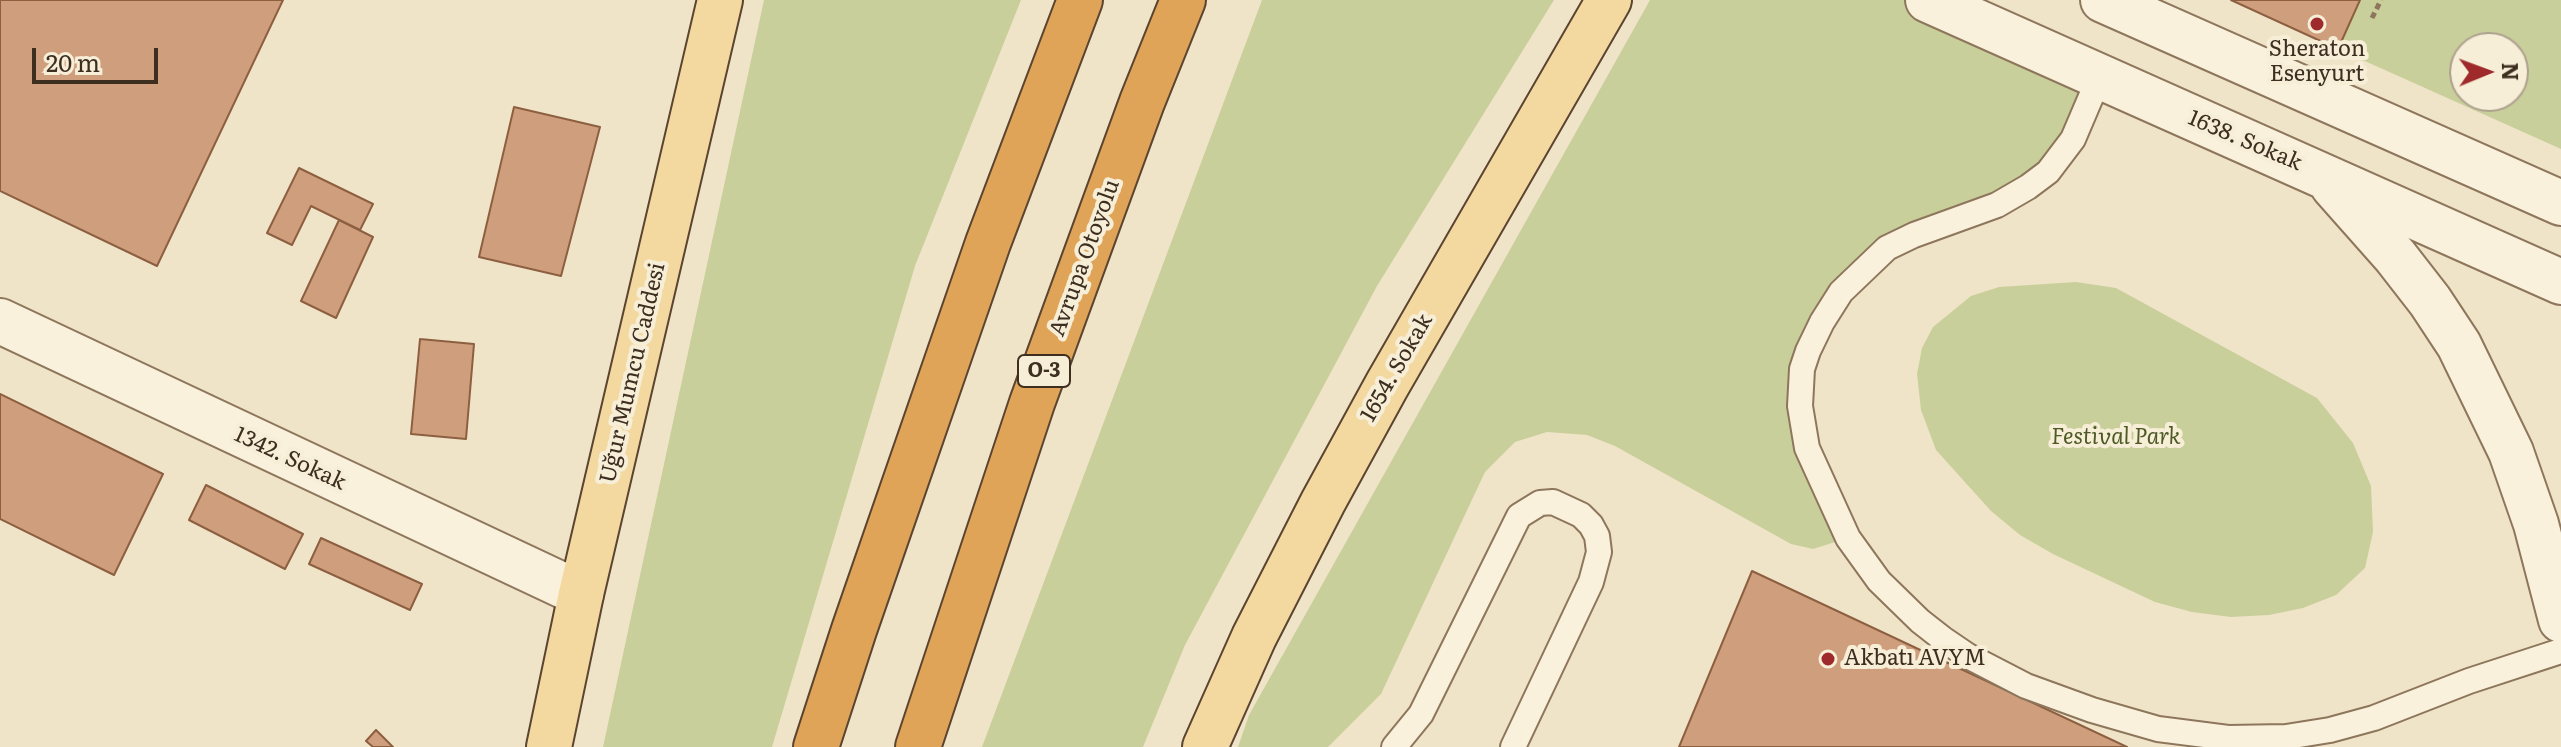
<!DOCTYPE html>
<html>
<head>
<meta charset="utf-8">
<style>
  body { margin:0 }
  #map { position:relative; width:2561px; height:747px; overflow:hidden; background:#f0e4c8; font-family:Literata,serif }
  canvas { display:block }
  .north { position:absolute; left:2449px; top:32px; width:80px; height:80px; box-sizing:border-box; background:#f7eed8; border:2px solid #ada18e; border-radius:50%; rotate:89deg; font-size:22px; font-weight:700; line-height:32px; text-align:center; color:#3d2e20 }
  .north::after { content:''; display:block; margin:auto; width:28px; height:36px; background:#9e2a2b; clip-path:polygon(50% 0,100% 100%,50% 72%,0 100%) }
  .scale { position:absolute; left:32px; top:48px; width:126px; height:36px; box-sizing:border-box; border:4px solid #3d2e20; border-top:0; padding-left:10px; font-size:24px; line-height:28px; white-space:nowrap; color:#3d2e20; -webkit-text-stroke:6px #f7eed8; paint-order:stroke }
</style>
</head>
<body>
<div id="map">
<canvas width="2561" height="747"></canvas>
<div class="north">N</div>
<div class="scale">20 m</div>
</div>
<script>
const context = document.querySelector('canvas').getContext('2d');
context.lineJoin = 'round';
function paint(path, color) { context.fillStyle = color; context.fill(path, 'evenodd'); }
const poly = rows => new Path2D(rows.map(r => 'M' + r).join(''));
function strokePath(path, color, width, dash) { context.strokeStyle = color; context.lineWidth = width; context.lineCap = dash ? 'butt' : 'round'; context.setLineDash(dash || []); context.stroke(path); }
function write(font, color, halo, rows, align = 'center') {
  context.font = font + ' Literata,serif'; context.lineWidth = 8; context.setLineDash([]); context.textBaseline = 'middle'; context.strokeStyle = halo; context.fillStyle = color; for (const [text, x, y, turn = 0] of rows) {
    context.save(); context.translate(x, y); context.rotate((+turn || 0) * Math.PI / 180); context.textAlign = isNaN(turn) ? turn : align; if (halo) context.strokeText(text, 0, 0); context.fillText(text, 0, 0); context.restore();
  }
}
const green = poly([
  [764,0,1021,0,915,266,772,747,603,747],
  [1262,0,1554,0,1377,286,1185,645,1143,747,982,747],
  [1650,0,1928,0,2099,78,2060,158,1932,229,1841,292,1800,406,1848,538,1813,549,1791,544,1615,446,1587,435,1547,432,1515,442,1485,472,1381,694,1328,747,1238,747,1249,715],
  [2360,0,2561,0,2561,149,2338,49],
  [2465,48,2513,48,2513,96,2465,96],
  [2076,282,2116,288,2317,398,2353,443,2371,486,2373,532,2365,568,2336,595,2303,608,2269,615,2231,617,2192,612,2155,602,2053,554,2020,535,1991,511,1936,450,1921,410,1917,374,1922,348,1933,327,1971,296,1999,287]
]);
const building = poly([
  [0,0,283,0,157,266,0,191,0,0],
  [2231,0,2360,0,2338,49,2231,0],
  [514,107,600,127,561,276,479,257,514,107],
  [299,168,373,204,360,230,311,206,292,245,267,233,299,168],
  [339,220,373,237,336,318,301,301,339,220],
  [420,339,474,344,466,439,411,434,420,339],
  [0,394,163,474,114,575,0,519,0,394],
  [206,485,303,534,285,569,189,520,206,485],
  [321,538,422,584,410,610,309,564,321,538],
  [1752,571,2127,747,1679,747,1752,571],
  [376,730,393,747,373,747,366,741,376,730]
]);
const path = poly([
  [2372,18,2381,0]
]);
const lane = poly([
  [2099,78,2073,139,2048,172,2028,187,1997,205,1914,235,1887,248,1841,292,1822,322,1808,351,1802,369,1800,406,1807,448,1848,538,1879,581,1920,621,1943,639,1968,656,2026,686,2092,710,2158,729,2228,738,2286,737,2330,730,2374,718,2469,681,2561,651],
  [1394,747,1421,714,1519,516,1540,503,1553,502,1581,515,1591,525,1597,536,1599,552,1591,582,1513,747]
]);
const street = poly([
  [1928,0,2561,282],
  [2103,0,2561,203],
  [2333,186,2395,256,2430,301,2459,345,2511,452,2536,524,2561,620],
  [0,321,581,594]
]);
const primary = poly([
  [549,747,581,594,720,0],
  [1205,747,1254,637,1323,502,1387,385,1609,0]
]);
const highway = poly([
  [816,747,854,630,988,243,1080,0],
  [918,747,1032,403,1142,102,1183,0]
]);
const markers = [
  [2317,24,8,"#9e2a2b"],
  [1828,659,8,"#9e2a2b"]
];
const shields = [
  [1044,371,52]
];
const shieldNames = [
  ["O-3",1044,371]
];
const poiNames = [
  ["Sheraton",2317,50],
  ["Esenyurt",2317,75],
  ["Akbatı AVYM",1844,659,"left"]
];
const streetNames = [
  ["1638. Sokak",2245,141,23],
  ["Avrupa Otoyolu",1085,258,-70],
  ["1654. Sokak",1397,368,-60],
  ["Uğur Mumcu Caddesi",633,373,-77],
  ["1342. Sokak",290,459,25]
];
const parkNames = [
  ["Festival Park",2116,438]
];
paint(green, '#c9cf9b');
paint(building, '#cf9f7d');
strokePath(building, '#8d5f41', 2);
strokePath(lane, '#8d765c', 28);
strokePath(street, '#8d765c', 48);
strokePath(primary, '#5b4430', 48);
strokePath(highway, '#5b4430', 48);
strokePath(path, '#8d765c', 5, [6, 4]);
strokePath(lane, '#faf1dc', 24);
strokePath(street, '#faf1dc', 44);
strokePath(primary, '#f3d9a0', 44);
strokePath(highway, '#e0a458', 44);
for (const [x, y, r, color] of markers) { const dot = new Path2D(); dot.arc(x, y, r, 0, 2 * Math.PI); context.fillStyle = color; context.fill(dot); strokePath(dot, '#f7eed8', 3); }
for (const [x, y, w] of shields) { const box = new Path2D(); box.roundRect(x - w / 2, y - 16, w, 32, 6); context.fillStyle = '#f7eed8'; context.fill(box); strokePath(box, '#3d2e20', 2); }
write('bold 20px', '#3d2e20', null, shieldNames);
write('22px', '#3d2e20', '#f7eed8', poiNames);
write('22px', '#3d2e20', '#f7eed8', streetNames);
write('italic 22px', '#4d5a26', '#f7eed8', parkNames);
</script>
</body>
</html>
